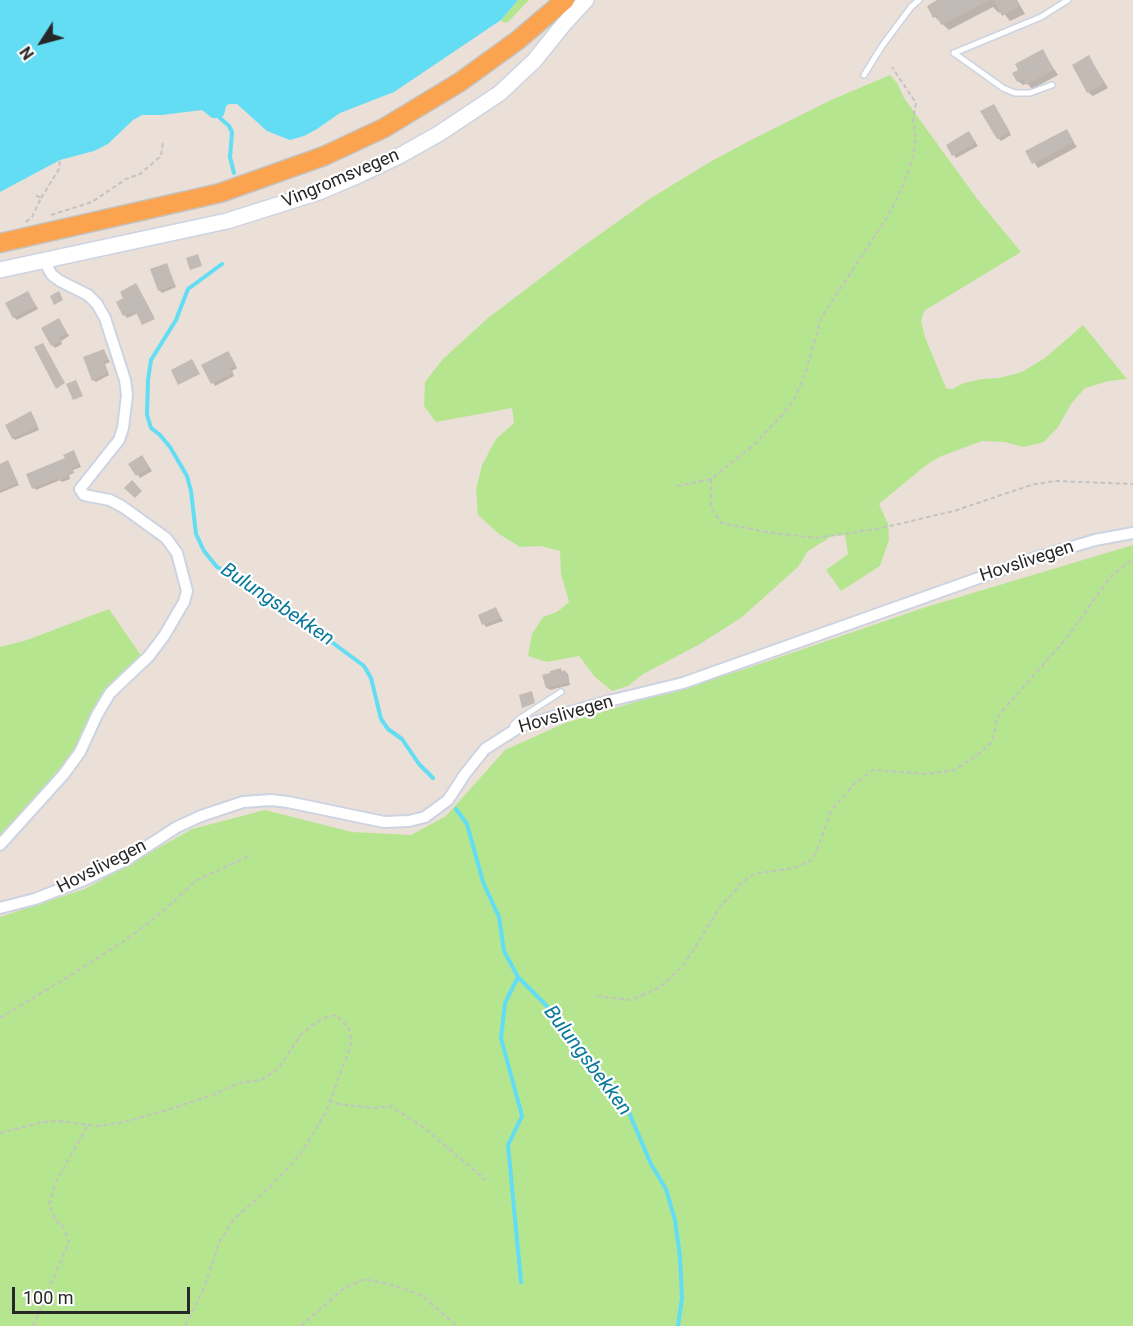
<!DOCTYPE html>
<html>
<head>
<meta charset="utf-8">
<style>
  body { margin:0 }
  #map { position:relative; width:1133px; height:1326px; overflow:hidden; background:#ebe0d7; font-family:Roboto,sans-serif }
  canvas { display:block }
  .north { position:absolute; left:12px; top:12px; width:60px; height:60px; -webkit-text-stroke:4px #fff; paint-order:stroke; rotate:234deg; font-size:16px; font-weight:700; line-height:24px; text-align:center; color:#272727 }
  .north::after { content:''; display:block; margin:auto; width:21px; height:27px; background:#272727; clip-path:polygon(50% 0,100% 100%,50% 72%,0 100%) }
  .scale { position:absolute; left:12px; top:1287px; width:178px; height:27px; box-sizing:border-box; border:3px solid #272727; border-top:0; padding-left:8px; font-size:18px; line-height:21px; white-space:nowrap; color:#272727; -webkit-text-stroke:4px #fff; paint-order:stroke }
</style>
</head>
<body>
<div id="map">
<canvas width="1133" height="1326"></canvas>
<div class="north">N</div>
<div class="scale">100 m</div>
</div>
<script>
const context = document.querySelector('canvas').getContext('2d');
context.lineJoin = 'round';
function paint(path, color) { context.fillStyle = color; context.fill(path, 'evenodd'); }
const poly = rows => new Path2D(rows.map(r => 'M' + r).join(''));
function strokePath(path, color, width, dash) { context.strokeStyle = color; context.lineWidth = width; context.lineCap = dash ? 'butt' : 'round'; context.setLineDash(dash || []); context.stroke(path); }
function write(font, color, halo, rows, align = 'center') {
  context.font = font + ' Roboto,sans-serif'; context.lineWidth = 4.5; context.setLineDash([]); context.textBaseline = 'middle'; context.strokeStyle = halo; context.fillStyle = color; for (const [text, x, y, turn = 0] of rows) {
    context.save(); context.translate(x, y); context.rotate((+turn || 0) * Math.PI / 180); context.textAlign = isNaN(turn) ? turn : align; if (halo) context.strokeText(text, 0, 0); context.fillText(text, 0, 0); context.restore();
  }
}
const green = poly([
  [518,0,529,0,508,22,504,23,501,20],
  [890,75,897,83,904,98,978,200,1021,252,924,311,921,321,925,337,946,388,952,389,964,383,982,379,999,378,1022,372,1045,358,1083,325,1127,379,1109,381,1085,388,1071,404,1058,427,1044,442,1023,447,1005,442,982,441,939,457,925,466,879,504,888,524,889,540,880,566,841,591,826,570,848,554,845,535,832,536,808,551,798,567,742,617,700,644,643,674,628,686,612,691,595,677,579,656,547,662,528,656,532,634,543,617,557,612,569,602,561,574,560,551,541,546,520,547,499,534,478,515,476,490,482,465,496,439,514,423,512,408,436,422,424,406,425,382,443,359,488,318,579,249,651,198,710,162,749,141,831,100],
  [1133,545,1133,1326,0,1326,0,917,85,889,192,829,265,810,352,832,411,835,446,816,505,750,565,723,742,670,926,607],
  [109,609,142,657,115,680,95,709,77,751,57,776,0,837,0,647,27,640]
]);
const water = poly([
  [0,0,518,0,501,20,394,92,340,113,317,129,304,136,290,140,267,131,237,104,229,104,226,106,224,115,220,118,212,118,202,110,162,115,142,115,133,120,108,144,94,151,60,160,0,192]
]);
const shadow = poly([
  [942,0,1017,0,1025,14,1010,21,1002,11,999,13,993,7,949,30,935,17,929,7],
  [1042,51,1058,75,1032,89,1027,83,1023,85,1018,81],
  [1089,57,1108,88,1093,96,1088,92],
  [994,105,1011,135,1001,141,998,138],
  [1066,131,1077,147,1038,168,1027,152],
  [969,133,978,146,956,158,948,146],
  [166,265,176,287,162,293,159,290],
  [138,287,154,317,143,323,138,313,127,318,125,315],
  [28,293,38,309,17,320,14,317],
  [59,320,69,336,61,341,62,344,55,348,52,345],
  [104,351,110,362,105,364,109,375,96,382,93,380],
  [228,353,237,368,232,371,234,376,215,386,203,365],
  [33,415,39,430,15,440,13,438],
  [74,452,81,467,73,470,74,473,69,475,70,479,62,482,60,480,36,490,34,488],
  [144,459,152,471,140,478,130,464],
  [8,462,19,485,0,493,0,465],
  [496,609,503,621,486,627,484,624],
  [565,671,568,674,570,685,550,690,547,688]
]);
const stream = poly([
  [220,118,229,126,232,132,230,157,234,173],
  [222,264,188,289,176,320,151,360,148,380,147,415,151,428,160,435,170,447,187,476,191,491,196,534,204,551,217,567,267,594,364,666,371,678,381,719,388,729,402,739,419,764,433,778],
  [456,809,467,824,483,882,499,917,504,951,518,977,545,1004,602,1083,627,1108,651,1164,666,1189,675,1220,680,1257,682,1298,678,1326],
  [518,977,505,1003,501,1038,522,1116,508,1145,521,1282]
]);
const building = poly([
  [937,0,990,0,941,25,937,16,933,18,927,6],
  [994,0,1016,0,1019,7,1002,16],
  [1043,49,1054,70,1026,85,1023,79,1017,82,1012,73,1018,70,1015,64],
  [1089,55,1104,83,1087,93,1072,65],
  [994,104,1010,132,997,139,980,111],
  [1067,129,1074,142,1032,164,1025,151],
  [969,131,976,143,952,156,946,145],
  [198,254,202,266,190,270,186,258],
  [167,263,175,285,158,291,150,269],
  [136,283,155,319,142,325,136,312,123,316,116,302,123,298,120,292],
  [28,291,36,306,13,318,5,303],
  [59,291,63,300,54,305,50,296],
  [59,318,67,333,59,338,61,341,51,346,41,328],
  [43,343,65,383,56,389,34,347],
  [104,349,108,360,103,361,108,372,92,381,83,357],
  [228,351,236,365,230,368,233,373,211,384,201,365],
  [192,359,200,374,178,385,171,370],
  [76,380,83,396,73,400,66,384],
  [31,411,38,427,12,439,5,425],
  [74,450,80,465,72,468,73,471,68,473,69,476,59,481,57,478,32,489,26,474,65,458,63,455],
  [142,455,150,468,136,476,128,464],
  [8,460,18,483,0,490,0,464],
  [132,480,142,491,135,498,124,488],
  [496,607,501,618,482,625,478,615],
  [561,668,562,671,565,670,569,683,546,688,542,675,550,673,550,671],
  [532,691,535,703,522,708,519,695]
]);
const path = poly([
  [41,198,59,169,60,160],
  [51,215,92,202,126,179,140,174,161,156,163,142],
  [26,222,32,217,41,198,33,194],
  [711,479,711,507,721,523,767,532,815,538,877,529,954,511,1031,485,1054,481,1133,484],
  [677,486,711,479,754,445,782,415,795,398,806,371,821,318,889,214,903,186,912,160,916,138,913,119,916,103,892,67],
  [597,996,630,1000,659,988,683,966,720,907,744,881,754,874,794,868,810,861,816,853,831,811,855,783,873,770,928,774,954,770,975,757,992,742,998,716,1069,635,1111,576,1133,559],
  [0,1018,71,975,127,939,155,918,197,880,251,855],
  [329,1101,338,1104,375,1108,390,1106,423,1127,486,1180],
  [0,1133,43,1122,58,1121,96,1126,119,1123,154,1114,210,1096,239,1083,261,1080,279,1068,302,1033,323,1018,336,1015,348,1027,352,1042,326,1112,299,1156,270,1187,234,1219,219,1243,204,1288,185,1326],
  [33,1326,69,1242,63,1226,56,1221,49,1204,56,1182,88,1125],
  [301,1326,343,1289,364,1279,392,1285,421,1295,457,1326]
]);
const service = poly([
  [954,53,1041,17,1068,0],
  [954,53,1003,88,1015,93,1030,93,1052,85],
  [864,75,882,46,911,7,919,0],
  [512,730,513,725,519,719,561,692]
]);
const minor = poly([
  [0,845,64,774,80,752,97,715,110,693,149,656,164,636,184,602,187,591,177,553,166,538,123,507,110,500,84,495,80,489,119,440,123,428,127,395,125,380,105,318,97,304,88,295,60,281,52,275,44,261],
  [0,908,35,899,84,880,126,860,177,827,201,816,243,802,271,800,288,802,384,822,409,821,425,817,448,800,465,774,485,749,521,726,609,701,683,683,1035,558,1095,540,1133,533]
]);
const secondary = poly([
  [0,270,227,221,319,192,361,174,401,155,440,133,500,93,534,61,563,25,586,0]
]);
const trunk = poly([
  [0,243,220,193,324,156,384,128,460,82,518,40,565,0]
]);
const streetNames = [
  ["Vingromsvegen",341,179,-23],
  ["Hovslivegen",1027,562,-18],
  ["Hovslivegen",566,715,-16],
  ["Hovslivegen",102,867,-27]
];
const waterNames = [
  ["Bulungsbekken",277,605,34],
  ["Bulungsbekken",587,1061,53]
];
paint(green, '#b6e590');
paint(water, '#63ddf4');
paint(shadow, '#0003');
strokePath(stream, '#63ddf4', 4);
paint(building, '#c2bab4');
strokePath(service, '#ccd3e1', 8);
strokePath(minor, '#ccd3e1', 14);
strokePath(secondary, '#ccd3e1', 18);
strokePath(trunk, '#c3c3c3', 21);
strokePath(path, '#c3c3c3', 2, [4.5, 3]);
strokePath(service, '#fff', 5);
strokePath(minor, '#fff', 10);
strokePath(secondary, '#fff', 15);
strokePath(trunk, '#fba34f', 18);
write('18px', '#272727', '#fff', streetNames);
write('italic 20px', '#07789b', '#fff', waterNames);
</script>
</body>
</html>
